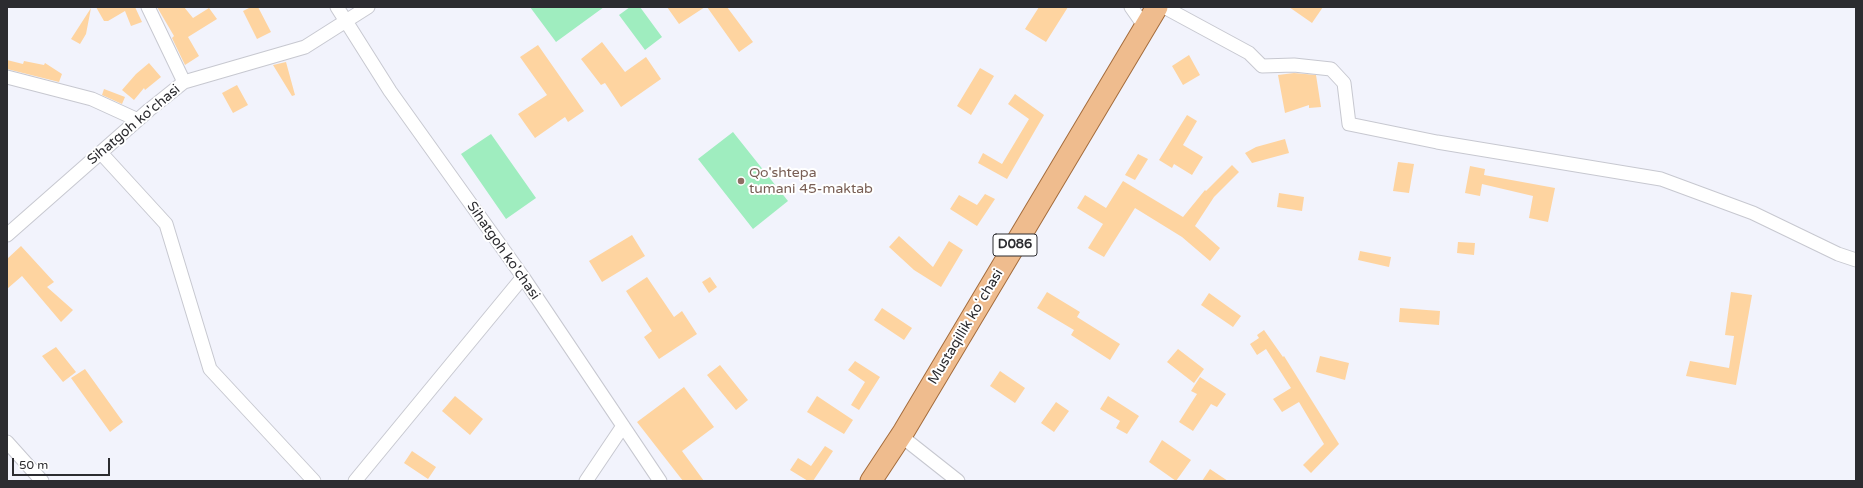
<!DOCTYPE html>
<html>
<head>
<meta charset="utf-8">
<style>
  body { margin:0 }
  #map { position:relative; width:1863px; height:488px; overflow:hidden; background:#f2f3fc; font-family:"Varela Round",sans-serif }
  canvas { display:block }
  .frame { position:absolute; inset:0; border:8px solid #2c2c30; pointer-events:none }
  .scale { position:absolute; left:12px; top:458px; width:98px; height:18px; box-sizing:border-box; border:2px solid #2c2c30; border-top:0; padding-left:5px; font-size:12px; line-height:14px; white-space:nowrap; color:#2c2c30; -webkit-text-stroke:3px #fff; paint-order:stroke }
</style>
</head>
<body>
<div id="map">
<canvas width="1863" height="488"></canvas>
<div class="frame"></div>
<div class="scale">50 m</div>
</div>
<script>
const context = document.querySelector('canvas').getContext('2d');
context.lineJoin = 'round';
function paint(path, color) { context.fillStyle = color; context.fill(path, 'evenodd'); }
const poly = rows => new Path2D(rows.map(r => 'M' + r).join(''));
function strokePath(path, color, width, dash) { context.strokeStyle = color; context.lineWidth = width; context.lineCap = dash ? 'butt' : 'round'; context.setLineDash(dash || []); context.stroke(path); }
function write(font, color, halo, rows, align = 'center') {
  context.font = font + ' "Varela Round",sans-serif'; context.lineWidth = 4; context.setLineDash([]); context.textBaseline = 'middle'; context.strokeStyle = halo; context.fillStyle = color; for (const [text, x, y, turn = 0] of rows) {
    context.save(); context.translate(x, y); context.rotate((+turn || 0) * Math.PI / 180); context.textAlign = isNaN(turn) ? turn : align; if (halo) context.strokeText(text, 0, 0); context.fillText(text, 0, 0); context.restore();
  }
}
const green = poly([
  [530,7,604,7,556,42],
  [630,7,640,7,662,37,645,50,619,15],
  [733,132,788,201,753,229,698,159],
  [491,134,536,198,506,219,461,154]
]);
const building = poly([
  [96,7,135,7,142,22,131,26,125,11,108,21,104,21],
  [157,7,184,7,193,18,209,8,217,19,188,37,199,56,185,65,172,38,174,36],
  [251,7,258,7,271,32,257,39,243,11],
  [667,7,705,7,679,24],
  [707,7,727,7,753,42,739,52],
  [1039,7,1068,7,1046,42,1025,29],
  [1289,7,1323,7,1312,23],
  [91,8,86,34,80,44,71,39],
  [602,42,625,72,646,57,661,79,621,107,605,83,601,85,581,59],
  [538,45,584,111,568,122,565,117,535,138,518,114,547,95,520,57],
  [1189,55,1200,75,1183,85,1172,66],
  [7,60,23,64,24,61,44,65,45,63,62,74,59,82,7,69],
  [286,62,295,95,292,96,273,65],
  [149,63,161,77,145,90,144,88,134,100,122,90,136,74],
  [980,68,994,76,971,115,957,106],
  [1294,73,1316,75,1321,107,1309,108,1309,105,1285,113,1278,75],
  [237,85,248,105,233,113,222,93],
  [104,89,125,97,122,104,102,95],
  [1015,94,1044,115,1007,179,978,163,983,153,1002,164,1029,119,1008,104],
  [1187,115,1197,121,1183,145,1203,157,1192,175,1174,164,1172,168,1159,160],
  [1285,139,1289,153,1252,163,1245,153,1256,147],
  [1138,154,1148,159,1135,180,1125,175],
  [1398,162,1414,164,1409,193,1393,191],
  [1232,165,1239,172,1214,197,1195,226,1220,248,1210,261,1182,237,1135,208,1104,257,1088,248,1103,224,1077,208,1085,195,1106,208,1123,181,1183,217,1205,190,1206,191],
  [1470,166,1485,169,1484,175,1555,188,1548,222,1529,218,1533,196,1482,184,1480,196,1465,193],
  [1279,193,1304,197,1302,211,1277,207],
  [985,194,995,199,977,226,950,209,959,195,977,205],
  [632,235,645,256,602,282,589,261],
  [899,236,933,267,949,241,963,250,941,287,914,270,889,247],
  [1458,242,1475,243,1474,255,1457,253],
  [21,246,54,282,47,287,73,310,61,322,22,276,7,289,7,259],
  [1360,251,1391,257,1389,267,1358,260],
  [647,277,674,317,682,311,697,334,659,359,644,337,652,331,626,291],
  [710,277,717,287,709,293,702,282],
  [1047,292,1080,312,1077,317,1120,344,1110,360,1071,335,1074,330,1037,308],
  [1731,292,1752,295,1736,385,1686,376,1690,361,1729,368,1734,336,1725,335],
  [1209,293,1241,316,1233,327,1201,305],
  [882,308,912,328,904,340,874,320],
  [1400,308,1440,311,1439,325,1399,322],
  [1264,330,1283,357,1284,356,1339,444,1311,473,1303,465,1324,444,1299,402,1282,412,1273,399,1291,388,1266,349,1257,355,1250,344,1259,338,1257,335],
  [56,347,76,372,63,382,42,356],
  [1178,349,1204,369,1194,383,1167,362],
  [1320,356,1349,363,1345,380,1316,372],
  [855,361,880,377,859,410,851,405,865,382,848,370],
  [720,365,748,400,736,410,707,375],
  [85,369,123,422,110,432,71,378],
  [1000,371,1025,388,1015,403,990,386],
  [1200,377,1226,394,1217,407,1211,404,1193,431,1179,422,1197,394,1191,391],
  [684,387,714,427,682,451,704,481,683,481,637,422],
  [455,396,483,419,470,435,442,411],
  [817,396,853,420,844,434,807,412],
  [1108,396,1139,416,1127,434,1116,428,1120,421,1100,409],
  [1056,402,1069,411,1054,432,1041,423],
  [1162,440,1191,460,1176,481,1149,462],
  [825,446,833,451,813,481,808,481,790,470,798,458,811,466],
  [412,451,436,467,428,479,404,463],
  [1210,469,1228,481,1202,481]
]);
const street = poly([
  [148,7,184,82],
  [337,7,390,91,523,277,660,481],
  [1131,7,1145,27],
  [1164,7,1249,53,1262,66,1294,65,1331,69,1344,83,1349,124,1437,142,1661,179,1753,213,1838,254,1856,260],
  [7,77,92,99,138,120],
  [101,153,166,224,210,369,314,481],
  [7,235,149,110,184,82,305,47,368,7],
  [901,436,958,481],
  [7,442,42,481],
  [355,481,523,277],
  [586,481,623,426]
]);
const primary = poly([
  [871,481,904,431,1157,7]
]);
const markers = [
  [741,181,4,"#8d6e63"]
];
const shields = [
  [1015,245,44]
];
const shieldNames = [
  ["D086",1015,245]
];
const streetNames = [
  ["Sihatgoh ko'chasi",134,125,-40],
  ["Sihatgoh ko'chasi",503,251,55],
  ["Mustaqillik koʻchasi",966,327,-59]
];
const educationNames = [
  ["Qo'shtepa",749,173],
  ["tumani 45-maktab",749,189]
];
paint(green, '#9fedbf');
paint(building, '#fed4a0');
strokePath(street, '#c7c8d0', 15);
strokePath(primary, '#a46c3c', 23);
strokePath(street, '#fff', 13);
strokePath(primary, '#efbc8e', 21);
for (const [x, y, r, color] of markers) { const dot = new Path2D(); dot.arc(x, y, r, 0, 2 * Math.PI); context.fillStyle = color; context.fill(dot); strokePath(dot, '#fff', 1.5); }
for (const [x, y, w] of shields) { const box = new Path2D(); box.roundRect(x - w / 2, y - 11, w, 22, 3); context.fillStyle = '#fff'; context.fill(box); strokePath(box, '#2c2c30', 1); }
write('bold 13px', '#2c2c30', null, shieldNames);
write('14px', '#2c2c30', '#fff', streetNames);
write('14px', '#785e54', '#fff', educationNames, 'left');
</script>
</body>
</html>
